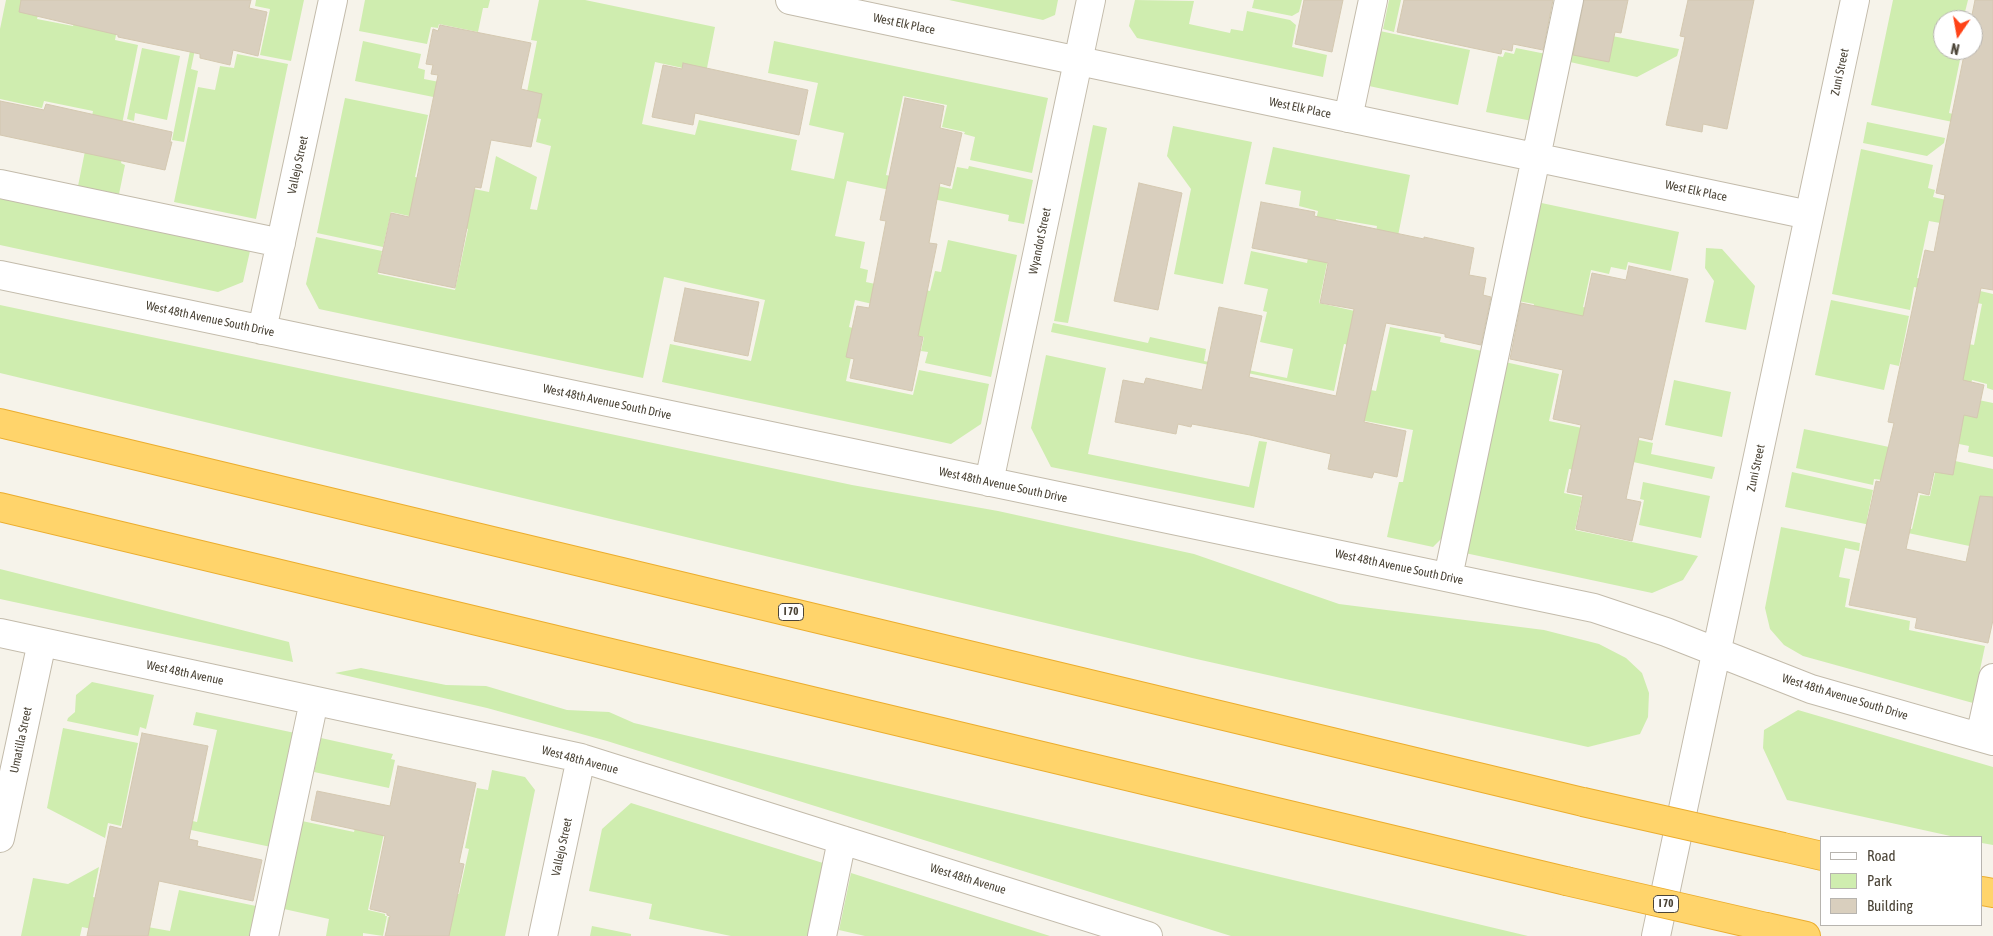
<!DOCTYPE html>
<html>
<head>
<meta charset="utf-8">
<style>
  body { margin:0 }
  #map { position:relative; width:1993px; height:936px; overflow:hidden; background:#f6f3ea; font-family:"Asap Condensed",sans-serif }
  canvas { display:block }
  .legend { position:absolute; left:1820px; top:836px; width:162px; height:90px; box-sizing:border-box; background:#fff; border:1px solid #b7b4af; margin:0; padding:6px 9px; list-style:none; font-size:15px; color:#4b4437 }
  .legend li { display:flex; align-items:center; gap:10px; height:25px }
  .legend b { width:25px; border:1px solid #b7b4af }
  .north { position:absolute; left:1933px; top:10px; width:50px; height:50px; box-sizing:border-box; background:#fff; border:1px solid #b7b4af; border-radius:50%; rotate:192deg; font-size:14px; font-weight:700; line-height:20px; text-align:center; color:#4b4437 }
  .north::after { content:''; display:block; margin:auto; width:18px; height:22px; background:#ff4317; clip-path:polygon(50% 0,100% 100%,50% 72%,0 100%) }
</style>
</head>
<body>
<div id="map">
<canvas width="1993" height="936"></canvas>
<ul class="legend">
<li><b style="height:6px;background:#fff"></b>Road</li>
<li><b style="height:14px;background:#cfedaf"></b>Park</li>
<li><b style="height:14px;background:#d9cfbe"></b>Building</li>
</ul>
<div class="north">N</div>
</div>
<script>
const context = document.querySelector('canvas').getContext('2d');
context.lineJoin = 'round';
function paint(path, color) { context.fillStyle = color; context.fill(path, 'evenodd'); }
const poly = rows => new Path2D(rows.map(r => 'M' + r).join(''));
function strokePath(path, color, width, dash) { context.strokeStyle = color; context.lineWidth = width; context.lineCap = dash ? 'butt' : 'round'; context.setLineDash(dash || []); context.stroke(path); }
function write(font, color, halo, rows, align = 'center') {
  context.font = font + ' "Asap Condensed",sans-serif'; context.lineWidth = 5; context.setLineDash([]); context.textBaseline = 'middle'; context.strokeStyle = halo; context.fillStyle = color; for (const [text, x, y, turn = 0] of rows) {
    context.save(); context.translate(x, y); context.rotate((+turn || 0) * Math.PI / 180); context.textAlign = isNaN(turn) ? turn : align; if (halo) context.strokeText(text, 0, 0); context.fillText(text, 0, 0); context.restore();
  }
}
const green = poly([
  [6,0,27,0,41,3,37,19,73,26,76,15,120,14,115,40,138,45,121,129,128,131,121,163,125,165,119,194,78,186,93,111,44,101,42,108,0,99,0,29],
  [205,0,191,69,198,71,184,142,172,140,195,26],
  [256,0,304,0,291,61,260,55,270,9,255,6],
  [365,0,490,0,488,8,483,8,478,32,439,24,438,28,431,27,427,44,359,31],
  [539,0,585,0,715,27,706,73,655,62,642,124,695,135,699,120,797,140,791,170,834,179,844,133,809,125,818,83,768,73,774,41,1048,98,1032,173,970,160,975,137,964,134,965,132,942,127,947,105,903,96,886,175,952,189,957,167,968,169,969,166,1033,180,1024,224,1008,221,1009,215,847,181,835,236,865,242,860,268,868,270,866,282,889,287,890,283,930,291,935,271,941,272,948,240,1017,255,991,377,925,363,928,352,921,351,924,337,914,335,890,308,855,300,849,327,857,329,846,381,913,395,919,370,989,384,981,424,951,444,662,382,670,344,751,361,765,300,664,277,643,378,319,309,306,284,316,237,382,251,378,274,455,290,468,229,391,212,383,247,317,233,345,98,428,115,415,177,489,192,496,156,537,177,530,209,537,210,551,146,536,142,541,119,355,81,363,41,421,54,418,68,425,70,424,79,496,93,527,92,537,41,531,40],
  [949,0,1058,0,1055,15,1043,20],
  [1135,0,1194,1,1189,24,1230,33,1231,29,1243,31,1247,11,1290,20,1296,25,1292,47,1327,55,1323,77,1137,38,1129,26],
  [1254,0,1302,0,1299,12,1292,16,1252,8],
  [1389,0,1401,0,1394,32,1383,29],
  [1893,0,1968,0,1963,20,1943,20,1943,50,1962,50,1949,113,1968,118,1967,125,1871,105],
  [1576,29,1679,49,1677,56,1637,77,1570,62],
  [1380,31,1470,50,1458,105,1369,86],
  [142,48,180,56,167,120,135,113,134,121,127,119],
  [1516,48,1546,54,1532,121,1486,112,1498,56,1503,57,1505,52,1514,54],
  [237,54,288,64,256,219,174,202,198,87,215,90,220,66,234,68],
  [1867,122,1945,138,1944,143,1927,156,1863,143],
  [1093,125,1107,128,1068,323,1054,321],
  [1173,126,1252,142,1223,284,1174,274,1191,189,1167,156],
  [1273,147,1410,175,1396,246,1374,241,1377,226,1336,219,1319,303,1386,318,1379,351,1344,344,1334,391,1051,332,1053,323,1148,343,1150,337,1206,349,1204,361,1287,378,1293,349,1260,342,1267,312,1263,311,1268,289,1244,284,1251,251,1307,263,1318,211,1299,206,1301,191,1265,184],
  [1861,149,1933,165,1928,188,1935,190,1933,197,1973,206,1968,228,1929,221,1917,278,1971,289,1970,298,1914,287,1910,310,1832,294],
  [0,196,250,251,243,282,218,292,0,245],
  [1532,201,1679,232,1671,271,1628,262,1626,270,1611,267,1609,274,1591,270,1583,307,1603,312,1601,320,1530,321,1534,304,1518,301],
  [1706,248,1722,249,1755,286,1746,330,1705,322,1714,281,1705,268],
  [1976,290,1993,294,1993,390,1987,388,1987,384,1972,380,1971,384,1902,360,1958,342,1974,345,1982,304,1973,302],
  [1831,300,1909,316,1899,366,1890,364,1884,390,1815,375],
  [0,305,852,485,998,511,1194,554,1339,604,1544,630,1599,644,1626,658,1642,673,1649,693,1648,717,1640,734,1588,747,1192,658,0,373],
  [1390,327,1441,337,1440,342,1482,351,1445,535,1433,547,1387,537,1399,482,1403,482,1413,430,1344,417,1340,384,1376,391],
  [1046,355,1106,368,1088,454,1249,487,1259,441,1267,442,1254,508,1051,467,1031,428],
  [1505,362,1559,374,1549,421,1653,443,1651,454,1715,467,1712,479,1596,454,1582,471,1569,469,1564,493,1582,497,1575,530,1698,556,1683,580,1652,593,1465,553],
  [1674,380,1731,392,1722,437,1665,425],
  [1964,397,1993,403,1993,457,1968,452,1969,446,1954,443],
  [1804,429,1993,469,1993,551,1785,507,1792,472,1873,490,1867,519,1912,529,1920,495,1930,496,1935,473,1886,463,1882,480,1874,479,1873,485,1796,468],
  [1643,482,1710,496,1701,538,1639,525,1644,500,1640,499],
  [1781,527,1860,543,1859,551,1845,548,1839,577,1850,579,1845,607,1910,621,1909,630,1985,646,1973,703,1803,656,1784,645,1770,629,1765,608],
  [0,569,289,642,293,662,0,599],
  [361,668,446,685,486,686,567,710,609,712,634,723,1528,936,1231,936,607,741,487,708,335,673],
  [92,682,154,695,146,729,140,727,138,736,67,721,68,718,75,712,76,695],
  [1798,710,1993,767,1993,845,1982,843,1982,837,1955,837,1787,800,1763,748,1764,730],
  [196,712,295,733,271,847,163,824,164,815,197,822,217,730,193,725],
  [63,728,138,743,121,826,108,823,105,838,47,808],
  [321,738,393,754,391,759,395,760,389,788,314,772],
  [492,770,525,777,535,790,505,936,414,936,386,930,388,917,448,929,455,894,459,894,469,849,465,848,477,788,488,790],
  [361,801,384,833,368,910,385,914,385,916,387,916,383,936,363,933,363,936,326,936,329,919,284,909,302,821,354,832],
  [631,803,823,863,808,936,731,936,649,919,652,904,589,891,602,829],
  [99,867,93,897,145,907,142,926,170,931,179,890,256,906,249,936,127,936,82,927,80,936,21,936,33,878,68,884],
  [851,873,1050,936,865,936,839,930],
  [592,926,631,934,631,936,590,936]
]);
const building = poly([
  [21,0,251,0,249,8,267,12,258,56,233,50,230,65,200,58,200,54,118,37,118,35,19,12,21,0],
  [1304,0,1343,0,1332,52,1295,44,1304,0],
  [1404,0,1553,0,1543,50,1513,44,1512,51,1502,49,1501,54,1397,32,1404,0],
  [1584,0,1628,0,1621,33,1615,32,1609,62,1573,55,1584,0],
  [1688,0,1754,0,1727,129,1703,124,1702,132,1666,125,1685,37,1680,36,1688,0],
  [1975,0,1993,0,1993,290,1981,288,1963,380,1984,385,1977,418,1964,415,1953,475,1934,472,1929,495,1918,492,1906,549,1966,562,1980,496,1993,497,1993,620,1988,643,1915,628,1917,618,1849,605,1876,481,1880,482,1894,423,1888,422,1925,250,1934,252,1945,195,1936,193,1965,50,1973,50,1973,20,1971,20,1975,0],
  [440,25,531,43,521,89,542,94,531,147,491,140,481,188,475,187,455,288,378,272,391,213,409,217,438,75,431,74,433,65,426,64,433,29,438,31,440,25],
  [683,63,808,90,799,135,695,113,693,125,652,117,663,65,682,69,683,63],
  [905,98,944,106,940,128,962,133,950,186,940,183,929,243,937,244,918,336,923,337,912,391,850,378,854,359,846,357,857,306,869,308,886,221,880,220,905,98],
  [0,101,44,110,46,104,172,132,170,142,172,142,165,170,0,135,0,101],
  [1139,183,1182,193,1158,310,1114,301,1139,183],
  [1261,202,1315,212,1314,216,1424,239,1424,237,1474,248,1469,275,1486,278,1483,295,1491,297,1481,345,1445,337,1445,334,1386,323,1364,422,1406,431,1397,477,1374,472,1372,478,1328,469,1331,454,1250,435,1192,424,1191,427,1178,424,1176,434,1115,422,1123,380,1144,384,1146,378,1202,390,1219,307,1262,316,1249,377,1336,396,1354,309,1320,303,1328,263,1252,248,1261,202],
  [1629,266,1688,279,1652,440,1639,437,1626,499,1641,502,1632,541,1576,529,1583,495,1567,492,1581,425,1553,419,1563,370,1510,359,1521,303,1583,316,1592,273,1626,280,1629,266],
  [685,288,759,302,748,356,674,341,685,288],
  [142,733,208,746,189,839,198,841,197,846,262,860,253,901,159,881,148,936,87,936,110,826,122,829,142,733],
  [398,766,476,783,459,863,464,864,449,936,385,936,390,916,387,915,387,913,370,909,385,836,311,820,317,791,390,806,398,766]
]);
const minor = poly([
  [790,0,1809,215],
  [1348,118,1373,0],
  [0,184,281,243],
  [0,275,1594,608,1666,632,1811,689,1993,741],
  [262,330,333,0],
  [989,482,1091,0],
  [1448,577,1569,0],
  [0,633,581,758,1148,936],
  [1980,737,1993,678],
  [0,838,42,642],
  [264,936,314,701],
  [543,936,581,758],
  [822,936,842,840],
  [1656,936,1855,0]
]);
const highway = poly([
  [0,423,1583,802],
  [0,507,1566,881],
  [1783,847,1822,856],
  [1982,891,1993,893],
  [1766,927,1806,936]
]);
const highwayBridge = poly([
  [1583,802,1783,847],
  [1566,881,1766,927]
]);
const shields = [
  [791,612,25],
  [1666,904,25]
];
const shieldNames = [
  ["I 70",791,612],
  ["I 70",1666,904]
];
const streetNames = [
  ["West Elk Place",904,24,12],
  ["Zuni Street",1840,72,-78],
  ["West Elk Place",1300,108,12],
  ["Vallejo Street",298,165,-78],
  ["West Elk Place",1696,191,12],
  ["Wyandot Street",1040,241,-78],
  ["West 48th Avenue South Drive",210,319,12],
  ["West 48th Avenue South Drive",607,402,12],
  ["Zuni Street",1756,468,-78],
  ["West 48th Avenue South Drive",1003,485,12],
  ["West 48th Avenue South Drive",1399,567,12],
  ["West 48th Avenue",185,673,12],
  ["West 48th Avenue South Drive",1845,697,17],
  ["Umatilla Street",21,740,-78],
  ["West 48th Avenue",580,760,15],
  ["Vallejo Street",562,847,-78],
  ["West 48th Avenue",968,879,17]
];
paint(green, '#cfedaf');
paint(building, '#d9cfbe');
strokePath(building, '#d4c8b0', 1);
strokePath(minor, '#c3bbab', 30);
strokePath(highway, '#ebad2e', 30);
strokePath(minor, '#fff', 28);
strokePath(highway, '#ffd46b', 28);
strokePath(highwayBridge, '#ebad2e', 30, []);
strokePath(highwayBridge, '#ffd46b', 28);
for (const [x, y, w] of shields) { const box = new Path2D(); box.roundRect(x - w / 2, y - 8.5, w, 17, 4); context.fillStyle = '#fff'; context.fill(box); strokePath(box, '#4b4437', 1); }
write('bold 11px', '#4b4437', null, shieldNames);
write('12px', '#4b4437', '#fff', streetNames);
</script>
</body>
</html>
